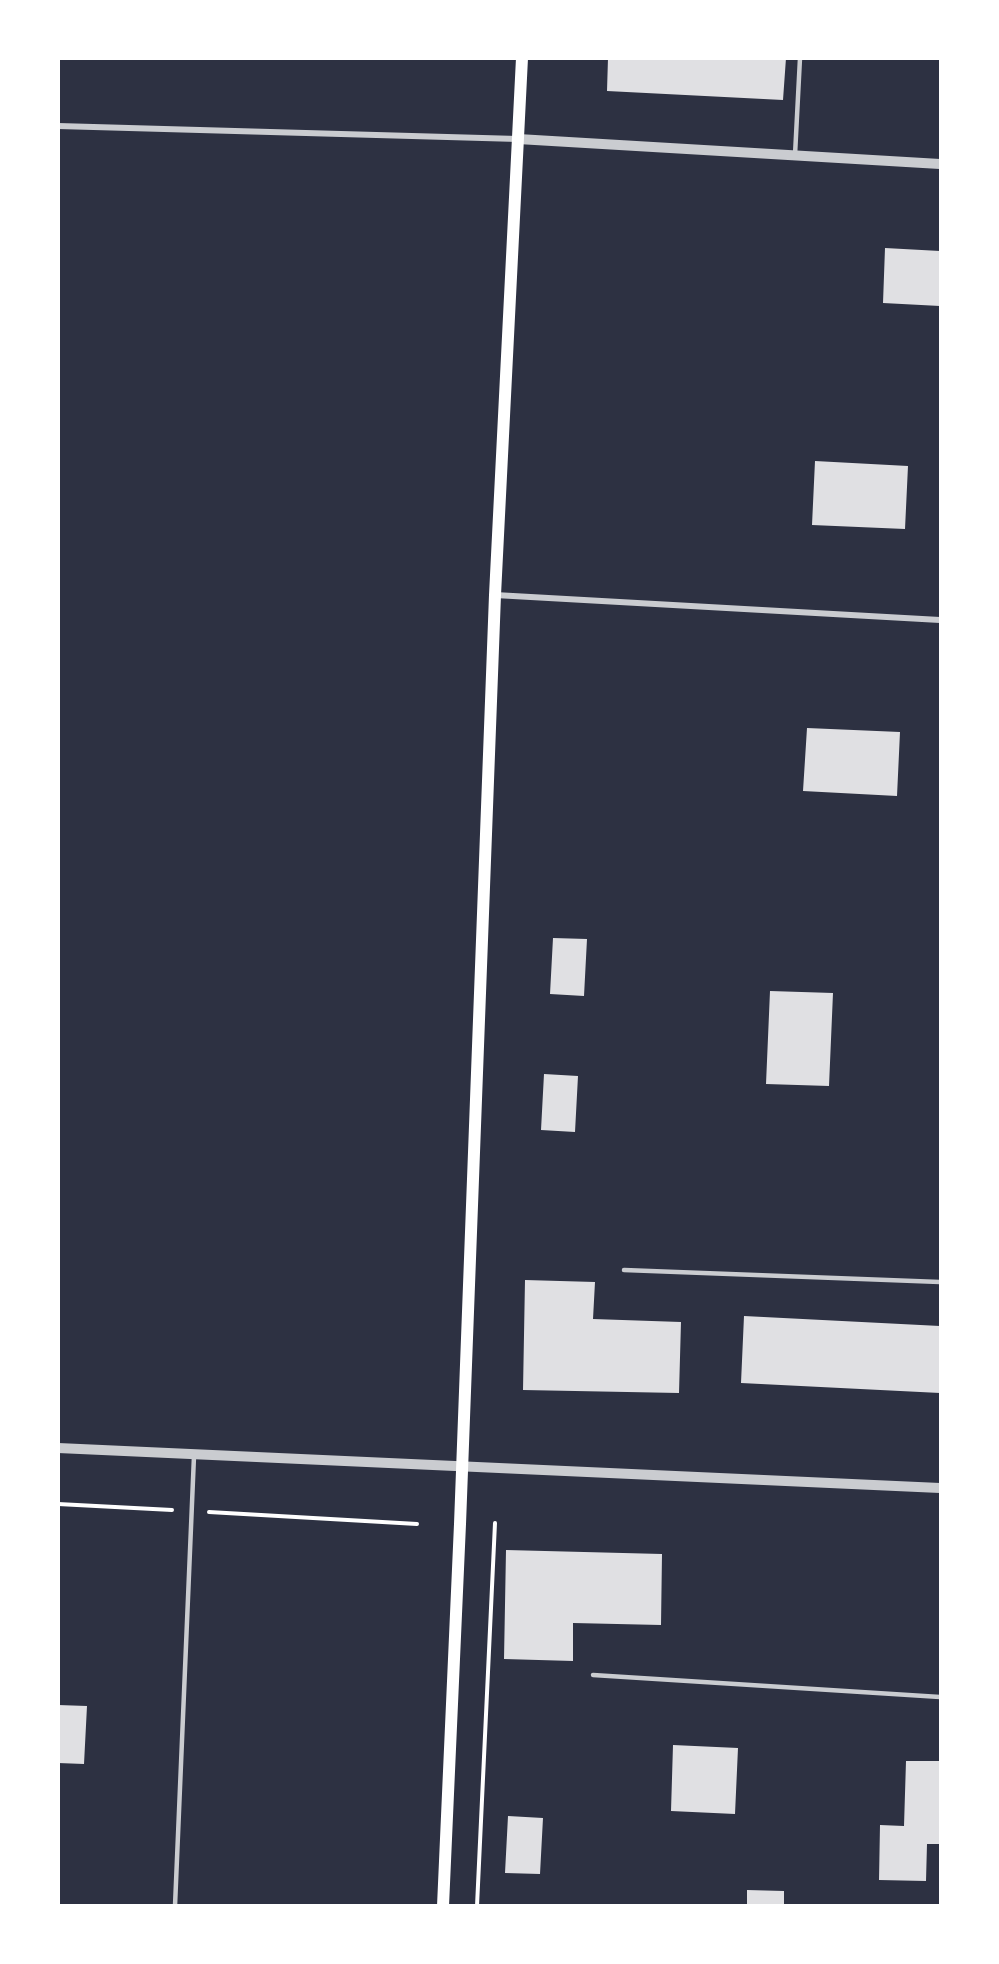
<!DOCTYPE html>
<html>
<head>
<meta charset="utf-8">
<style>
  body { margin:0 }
  #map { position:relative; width:999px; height:1964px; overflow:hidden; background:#2d3142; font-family:"PT Sans Narrow",sans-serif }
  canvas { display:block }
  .frame { position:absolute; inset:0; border:60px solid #fff; pointer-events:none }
</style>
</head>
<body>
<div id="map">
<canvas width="999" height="1964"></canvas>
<div class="frame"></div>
</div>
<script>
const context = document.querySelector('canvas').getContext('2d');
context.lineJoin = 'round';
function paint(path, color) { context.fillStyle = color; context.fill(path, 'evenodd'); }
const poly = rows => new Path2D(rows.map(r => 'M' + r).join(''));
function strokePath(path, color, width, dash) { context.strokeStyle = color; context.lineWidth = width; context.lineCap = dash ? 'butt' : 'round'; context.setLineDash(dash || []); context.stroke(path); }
const building = poly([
  [608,58,786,58,783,100,607,91],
  [885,248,940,251,940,306,883,303],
  [815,461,908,466,905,529,812,525],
  [807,728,900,732,897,796,803,791],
  [553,938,587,939,584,996,550,994],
  [770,991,833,993,829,1086,766,1084],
  [544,1074,578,1076,575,1132,541,1130],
  [525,1280,595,1282,593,1319,681,1322,679,1393,523,1390],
  [744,1316,940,1326,940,1393,741,1383],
  [506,1550,662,1554,661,1625,573,1623,573,1661,504,1659],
  [58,1705,87,1706,84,1764,58,1763],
  [673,1745,738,1748,735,1814,671,1811],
  [906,1761,940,1761,940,1844,927,1844,926,1881,879,1880,880,1825,904,1826],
  [508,1816,543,1818,540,1874,505,1873],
  [747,1890,784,1891,784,1906,747,1906]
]);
const path = poly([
  [58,1504,172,1510],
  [209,1512,417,1524],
  [477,1906,495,1523]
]);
const service = poly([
  [795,155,800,58],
  [624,1270,940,1282],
  [593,1675,940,1697],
  [175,1906,194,1456]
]);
const minor = poly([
  [58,126,518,139],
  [495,595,940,620]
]);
const tertiary = poly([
  [518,139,940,164],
  [58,1448,940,1488]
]);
const secondary = poly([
  [443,1906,460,1524,495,595,522,58]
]);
paint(building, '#e0e0e3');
strokePath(path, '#fff', 4);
strokePath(service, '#caccd0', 4.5);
strokePath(minor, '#caccd0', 6);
strokePath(tertiary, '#caccd0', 10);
strokePath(secondary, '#fff', 12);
</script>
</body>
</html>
